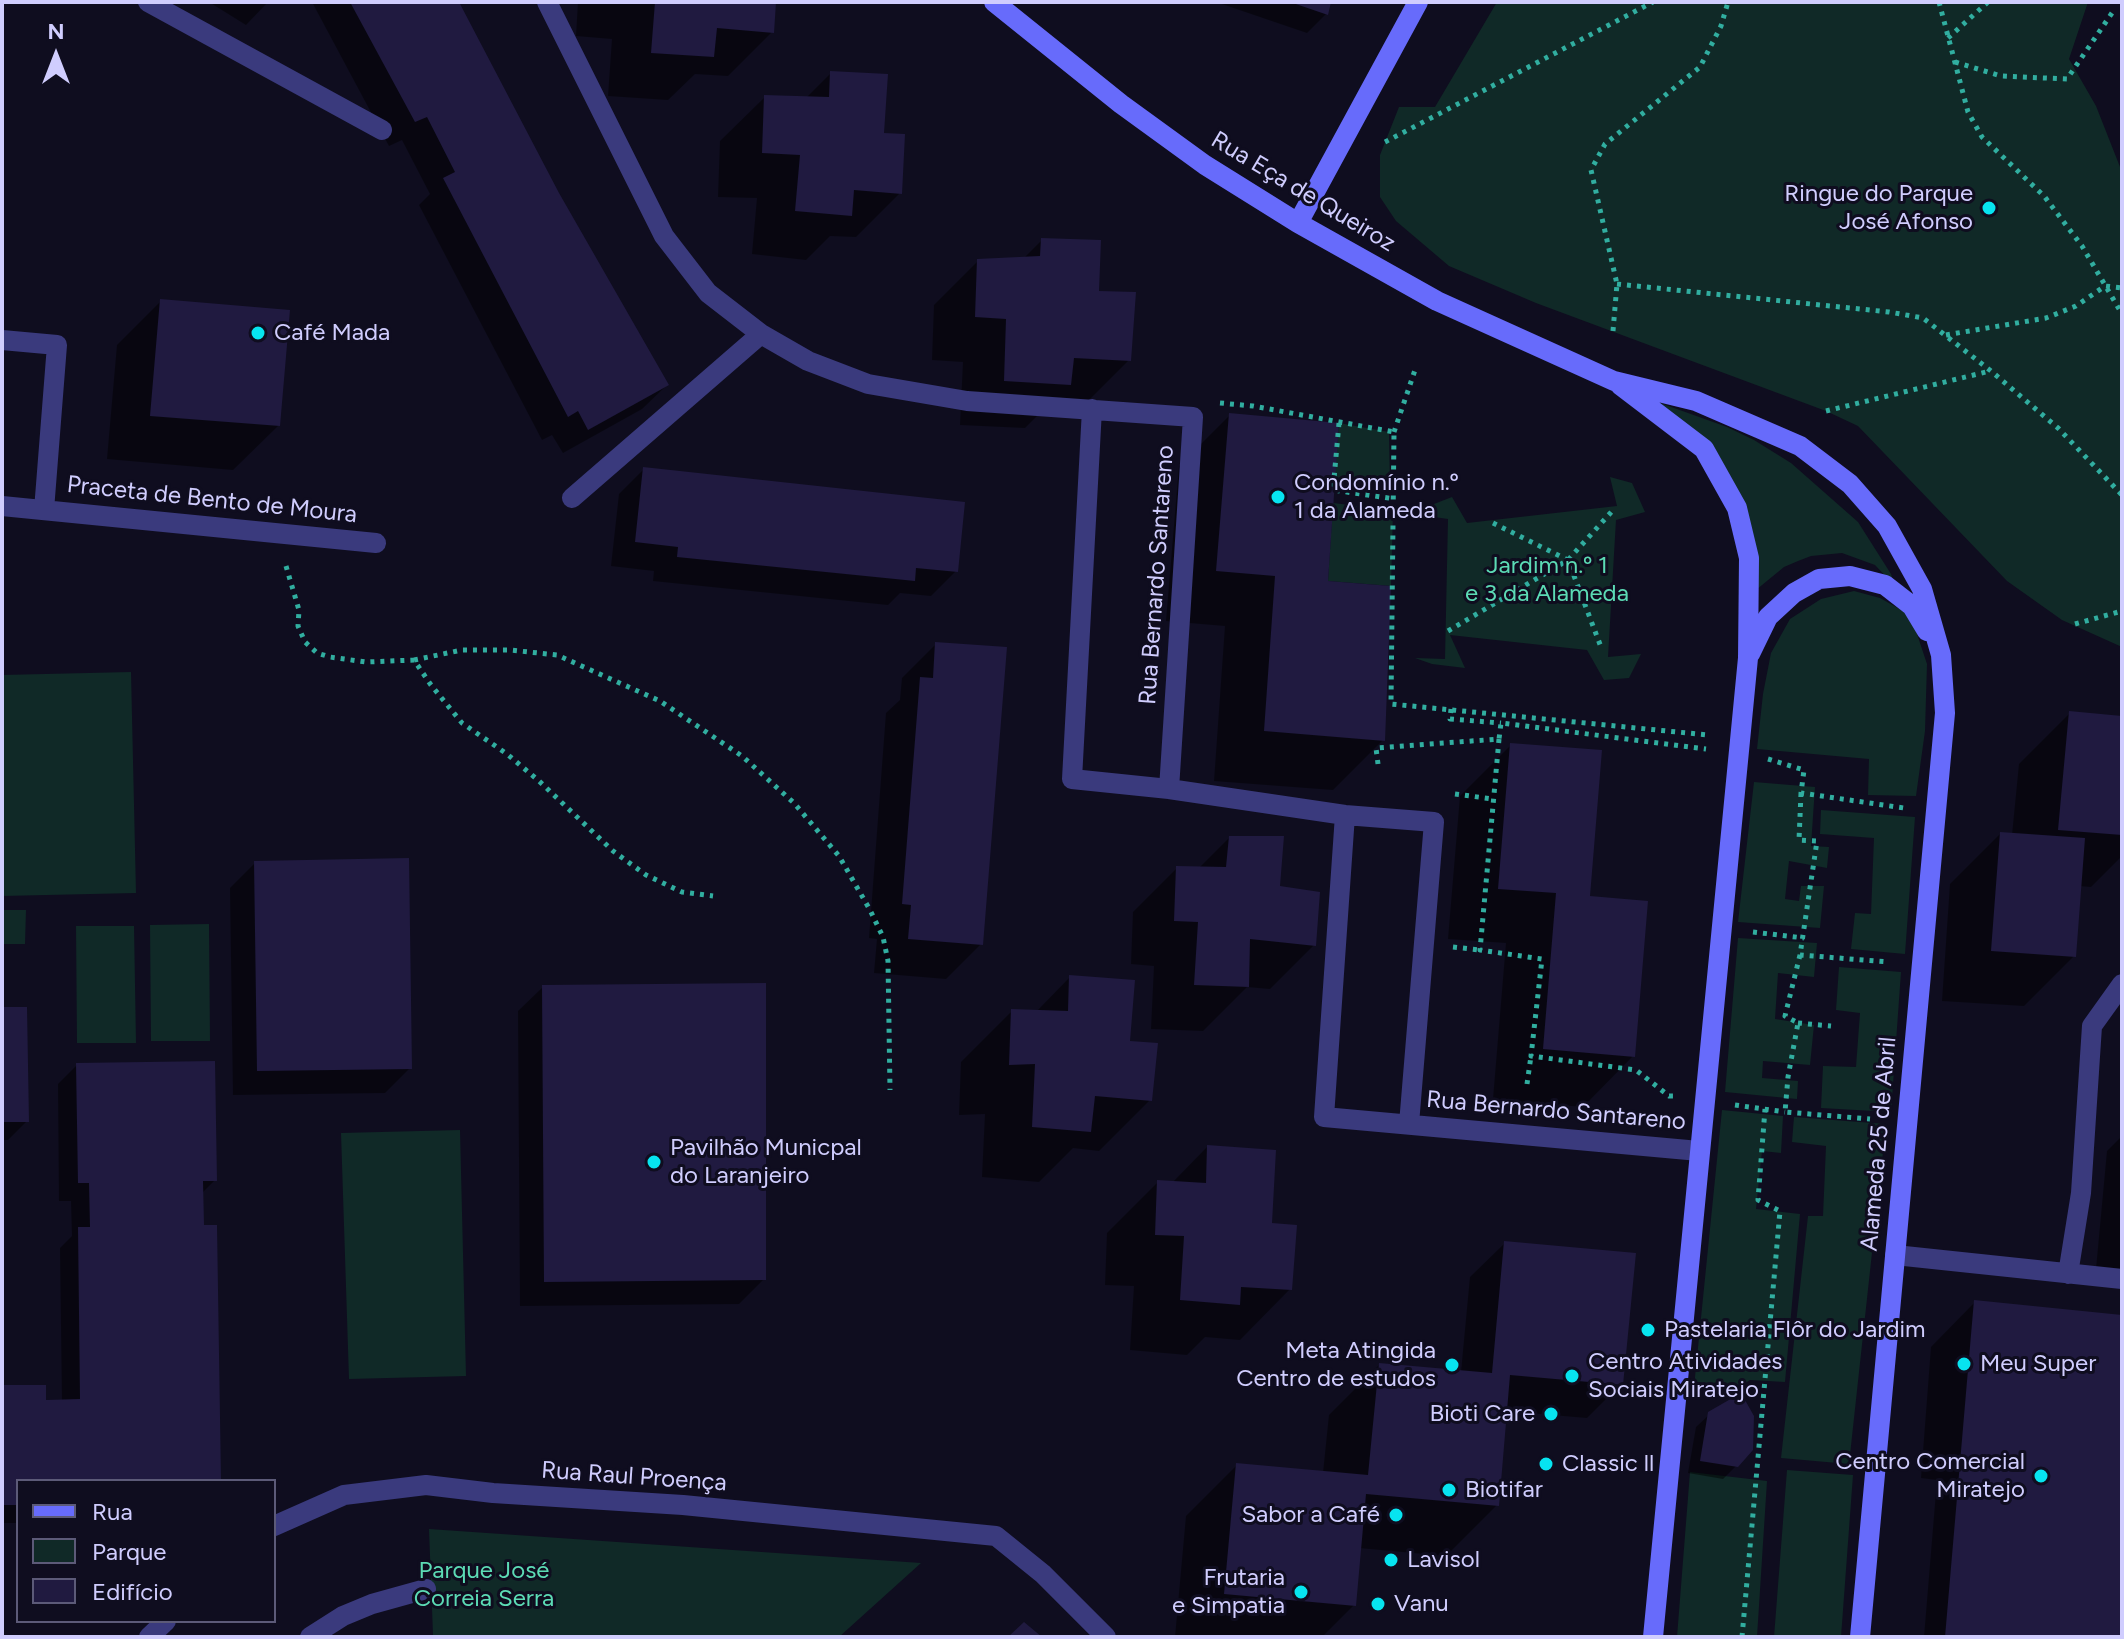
<!DOCTYPE html>
<html>
<head>
<meta charset="utf-8">
<style>
  body { margin:0 }
  #map { position:relative; width:2124px; height:1639px; overflow:hidden; background:#0f0d1f; font-family:Figtree,sans-serif }
  canvas { display:block }
  .frame { position:absolute; inset:0; border:4px solid #d0cdfe; pointer-events:none }
  .legend { position:absolute; left:16px; top:1479px; width:260px; height:144px; box-sizing:border-box; background:#0f0d1f; border:2px solid #5c5a78; margin:0; padding:10px 14px; list-style:none; font-size:24px; color:#d0cdfe }
  .legend li { display:flex; align-items:center; gap:16px; height:40px }
  .legend b { width:40px; border:2px solid #5c5a78 }
  .north { position:absolute; left:16px; top:16px; width:80px; height:80px; -webkit-text-stroke:6px #0f0d1f; paint-order:stroke; rotate:0deg; font-size:22px; font-weight:700; line-height:32px; text-align:center; color:#d0cdfe }
  .north::after { content:''; display:block; margin:auto; width:28px; height:36px; background:#d0cdfe; clip-path:polygon(50% 0,100% 100%,50% 72%,0 100%) }
</style>
</head>
<body>
<div id="map">
<canvas width="2124" height="1639"></canvas>
<div class="frame"></div>
<ul class="legend">
<li><b style="height:10px;background:#676bfb"></b>Rua</li>
<li><b style="height:22px;background:#102927"></b>Parque</li>
<li><b style="height:22px;background:#201a40"></b>Edifício</li>
</ul>
<div class="north">N</div>
</div>
<script>
const context = document.querySelector('canvas').getContext('2d');
context.lineJoin = 'round';
function paint(path, color) { context.fillStyle = color; context.fill(path, 'evenodd'); }
const poly = rows => new Path2D(rows.map(r => 'M' + r).join(''));
function strokePath(path, color, width, dash) { context.strokeStyle = color; context.lineWidth = width; context.lineCap = dash ? 'butt' : 'round'; context.setLineDash(dash || []); context.stroke(path); }
function write(font, color, halo, rows, align = 'center') {
  context.font = font + ' Figtree,sans-serif'; context.lineWidth = 6; context.setLineDash([]); context.textBaseline = 'middle'; context.strokeStyle = halo; context.fillStyle = color; for (const [text, x, y, turn = 0] of rows) {
    context.save(); context.translate(x, y); context.rotate((+turn || 0) * Math.PI / 180); context.textAlign = isNaN(turn) ? turn : align; if (halo) context.strokeText(text, 0, 0); context.fillText(text, 0, 0); context.restore();
  }
}
const green = poly([
  [1497,2,2088,2,2069,59,2096,106,2122,172,2122,647,2062,620,2007,581,1858,426,1826,411,1536,303,1449,266,1396,221,1380,197,1380,155,1399,107,1435,107],
  [1649,399,1727,427,1754,440,1791,463,1858,522,1891,574,1895,586,1875,565,1842,553,1811,556,1798,561,1784,567,1756,590,1735,494],
  [1339,423,1389,432,1390,486,1334,480],
  [1610,477,1632,483,1645,512,1616,520,1608,657,1641,654,1629,678,1604,680,1587,650,1450,635,1465,668,1432,664,1415,658,1445,659,1448,519,1420,515,1434,504,1452,497,1467,523,1617,506],
  [1333,503,1393,510,1391,586,1328,581],
  [1854,591,1880,598,1905,612,1915,628,1927,664,1925,731,1916,796,1868,795,1869,759,1757,749,1763,694,1771,653,1790,619,1821,599],
  [131,672,136,893,2,896,2,675],
  [1754,782,1815,787,1811,846,1829,847,1827,868,1789,861,1785,899,1799,901,1801,886,1824,886,1820,928,1738,922],
  [1821,810,1915,817,1905,954,1851,949,1855,913,1871,914,1874,838,1820,834],
  [2,910,26,910,25,944,2,944],
  [209,924,210,1041,151,1041,150,925],
  [76,926,134,926,136,1043,77,1043],
  [1738,938,1817,943,1814,977,1778,973,1775,1019,1814,1025,1810,1065,1763,1061,1762,1078,1798,1081,1797,1099,1725,1092],
  [1839,967,1901,972,1891,1112,1821,1108,1823,1066,1856,1067,1860,1013,1836,1010],
  [1722,1110,1783,1116,1781,1153,1762,1151,1756,1209,1800,1214,1785,1382,1750,1380,1734,1391,1694,1387],
  [1794,1117,1886,1124,1849,1464,1781,1458,1808,1216,1823,1216,1826,1146,1792,1142],
  [460,1130,466,1376,349,1379,341,1133],
  [1787,1470,1853,1475,1841,1637,1774,1637],
  [1690,1472,1767,1481,1757,1637,1677,1637],
  [429,1529,921,1563,839,1637,429,1637,433,1635]
]);
const shadow = poly([
  [209,2,268,2,246,25],
  [312,2,456,2,557,193,667,385,642,409,563,453,552,435,542,440,419,205,430,194,402,140,389,146],
  [578,2,774,2,772,32,728,76,695,74,668,100,608,96,612,39,576,36],
  [1216,2,1329,2,1326,14,1307,33],
  [831,73,882,135,900,193,856,237,830,236,806,260,752,254,757,198,718,197,720,141,765,97,806,98],
  [1042,240,1097,293,1129,360,1084,405,1051,402,1025,428,960,425,963,362,932,360,934,305,978,261,1023,259],
  [161,301,278,426,233,470,107,459,117,345],
  [1230,415,1325,583,1383,740,1333,790,1214,781,1225,626,1166,621,1179,466],
  [644,469,956,571,931,596,900,593,888,605,653,581,654,571,611,566,619,494],
  [936,644,981,944,946,979,874,973,877,939,869,938,886,713,900,700,902,678],
  [2070,713,2122,718,2122,856,2091,887,2079,886,2074,956,2024,1006,1942,1001,1950,884,2000,834,2012,835,2019,764],
  [1511,745,1633,1056,1583,1107,1493,1099,1506,943,1448,939,1460,796],
  [1229,838,1278,888,1314,945,1270,989,1247,987,1203,1031,1151,1029,1154,966,1131,964,1133,912,1177,868,1199,868],
  [255,863,410,1068,385,1093,233,1095,230,888],
  [1070,977,1127,1042,1150,1100,1099,1151,1073,1148,1039,1182,982,1177,985,1114,959,1115,961,1062,1012,1011,1036,1012],
  [543,987,764,1279,739,1304,520,1306,518,1011],
  [2,1009,27,1121,8,1140,2,1140],
  [77,1065,215,1180,201,1194,219,1481,18,1481,18,1523,2,1523,2,1387,44,1402,62,1402,60,1248,72,1236,71,1201,59,1201,58,1084],
  [2122,1136,2122,1271,2096,1269,2107,1151],
  [1207,1147,1270,1225,1290,1289,1240,1340,1205,1337,1187,1355,1130,1350,1134,1286,1105,1285,1107,1233,1158,1182,1172,1183],
  [1505,1243,1621,1384,1587,1418,1505,1411,1497,1505,1446,1556,1359,1548,1354,1605,1322,1637,1175,1637,1186,1516,1237,1465,1323,1473,1329,1415,1379,1365,1461,1372,1470,1277],
  [1975,1302,2122,1317,2122,1637,1924,1637,1937,1480,1921,1478,1931,1347],
  [1710,1414,1736,1466,1723,1479,1688,1473,1696,1427]
]);
const building = poly([
  [350,2,459,2,559,193,669,385,588,430,578,411,568,417,443,178,455,172,427,117,415,122],
  [655,2,776,2,774,33,717,28,714,57,651,53],
  [1290,2,1331,2,1328,15],
  [830,71,888,74,884,133,905,134,902,194,854,190,852,216,795,211,800,155,762,153,764,95,829,97],
  [1041,238,1101,240,1099,291,1136,292,1131,361,1074,358,1071,385,1004,381,1006,319,975,317,977,259,1040,256],
  [160,299,290,310,280,426,150,416],
  [1229,413,1339,423,1328,581,1391,586,1385,741,1264,731,1275,576,1216,571],
  [643,467,965,502,958,572,916,568,915,581,677,557,678,547,635,542],
  [935,642,1007,647,983,945,908,939,911,905,902,904,920,677,933,678],
  [2069,711,2122,716,2122,835,2058,830],
  [1510,743,1602,750,1590,896,1648,901,1635,1057,1543,1049,1556,893,1498,889],
  [2000,832,2085,838,2076,957,1991,951],
  [1229,836,1284,836,1280,886,1320,892,1316,946,1250,939,1249,987,1194,985,1198,922,1174,921,1176,866,1226,867],
  [409,858,412,1069,257,1071,254,861],
  [1069,975,1135,980,1130,1041,1158,1043,1152,1101,1095,1096,1091,1132,1032,1127,1035,1064,1009,1065,1011,1009,1068,1011],
  [766,983,766,1280,544,1282,542,985],
  [2,1007,27,1007,29,1122,2,1122],
  [215,1061,217,1181,203,1181,204,1225,217,1225,221,1481,18,1481,18,1505,2,1505,2,1385,46,1385,46,1400,80,1399,78,1227,90,1227,89,1183,78,1183,76,1063],
  [1207,1145,1276,1150,1272,1223,1297,1225,1292,1290,1241,1287,1240,1305,1180,1300,1184,1236,1155,1235,1157,1180,1206,1183],
  [1504,1241,1636,1253,1623,1385,1510,1375,1499,1506,1366,1494,1356,1606,1224,1594,1236,1463,1368,1475,1379,1363,1492,1373],
  [1974,1300,2122,1315,2122,1637,1945,1637],
  [1741,1393,1754,1416,1753,1450,1738,1467,1700,1461,1708,1412],
  [1024,1622,1042,1637,1008,1637]
]);
const path = poly([
  [1939,2,1968,112,1982,137,2044,196,2082,246,2122,314],
  [1948,38,1988,2],
  [1955,62,2001,76,2067,79,2114,10],
  [1385,142,1653,2],
  [1617,284,1889,312,1923,318,1991,371,2058,428,2122,495],
  [1613,331,1617,284,1591,170,1605,144,1700,67,1721,26,1728,2],
  [1946,335,2046,318,2076,306,2105,286,2122,288],
  [1220,403,1253,406,1394,432,1391,704,1708,735],
  [1826,411,1990,371],
  [1339,423,1333,490,1395,499],
  [1394,432,1415,370],
  [1493,523,1568,560,1601,647],
  [286,566,299,610,298,626,305,642,317,653,330,657,366,662,414,660,431,685,462,723,507,754,539,781,613,851,646,875,682,892,713,896],
  [2075,624,2122,611],
  [1448,631,1568,560,1614,509],
  [414,660,462,650,510,650,557,655,660,701,742,756,794,803,839,856,870,910,883,937,888,961,890,1090],
  [1451,709,1450,719,1501,723],
  [1499,739,1480,950,1542,959,1531,1056,1636,1070,1669,1096,1674,1096],
  [1768,759,1804,770,1801,793,1904,808],
  [1378,764,1376,748,1499,739,1501,723,1706,749],
  [1801,793,1799,840,1817,841,1800,955,1889,962],
  [1455,794,1493,799],
  [1753,932,1804,938],
  [1453,947,1480,950],
  [1800,955,1785,1016,1798,1023,1788,1077,1785,1112,1870,1119],
  [1798,1023,1831,1026],
  [1527,1084,1531,1056],
  [1735,1105,1785,1112],
  [1742,1637,1780,1211,1758,1200,1765,1109]
]);
const street = poly([
  [148,2,382,130],
  [547,2,664,236,708,293,761,334,808,361,868,384,967,401,1193,417,1169,789],
  [2,340,57,345,44,510],
  [1092,409,1072,779,1169,789,1345,815,1434,822,1409,1124],
  [572,498,761,334],
  [2,506,376,543],
  [1345,815,1324,1117,1699,1151],
  [1895,1255,2122,1279],
  [2068,1274,2081,1193,2092,1026,2122,984],
  [274,1526,344,1495,426,1485,493,1493,683,1505,996,1536,1043,1574,1106,1637],
  [149,1637,166,1621],
  [310,1637,343,1616,372,1604,426,1589]
]);
const secondary = poly([
  [994,2,1121,104,1205,165,1298,223,1437,301,1614,381,1696,401,1800,446,1850,484,1887,526,1922,589,1941,655,1945,713,1860,1637],
  [1298,223,1418,2],
  [1620,385,1704,449,1737,508,1749,558,1748,658,1653,1637],
  [1750,654,1768,617,1794,593,1819,579,1850,576,1885,585,1912,606,1927,631]
]);
const markers = [
  [1989,208,8,"#07e4f0"],
  [258,333,8,"#07e4f0"],
  [1278,497,8,"#07e4f0"],
  [654,1162,8,"#07e4f0"],
  [1648,1330,8,"#07e4f0"],
  [1964,1364,8,"#07e4f0"],
  [1452,1365,8,"#07e4f0"],
  [1572,1376,8,"#07e4f0"],
  [1551,1414,8,"#07e4f0"],
  [1546,1464,8,"#07e4f0"],
  [2041,1476,8,"#07e4f0"],
  [1449,1490,8,"#07e4f0"],
  [1396,1515,8,"#07e4f0"],
  [1391,1560,8,"#07e4f0"],
  [1301,1592,8,"#07e4f0"],
  [1378,1604,8,"#07e4f0"]
];
const streetNames = [
  ["Rua Eça de Queiroz",1303,192,31],
  ["Praceta de Bento de Moura",212,500,6],
  ["Rua Bernardo Santareno",1157,575,-86],
  ["Rua Bernardo Santareno",1556,1111,5],
  ["Alameda 25 de Abril",1879,1144,-85],
  ["Rua Raul Proença",634,1477,4]
];
const poiNames = [
  ["Ringue do Parque",1973,194,"right"],
  ["José Afonso",1973,222,"right"],
  ["Café Mada",274,333],
  ["Condomínio n.º",1294,483],
  ["1 da Alameda",1294,511],
  ["Pavilhão Municpal",670,1148],
  ["do Laranjeiro",670,1176],
  ["Pastelaria Flôr do Jardim",1664,1330],
  ["Meta Atingida",1436,1351,"right"],
  ["Centro de estudos",1436,1379,"right"],
  ["Centro Atividades",1588,1362],
  ["Sociais Miratejo",1588,1390],
  ["Meu Super",1980,1364],
  ["Bioti Care",1535,1414,"right"],
  ["Centro Comercial",2025,1462,"right"],
  ["Miratejo",2025,1490,"right"],
  ["Classic ll",1562,1464],
  ["Biotifar",1465,1490],
  ["Sabor a Café",1380,1515,"right"],
  ["Lavisol",1407,1560],
  ["Frutaria",1285,1578,"right"],
  ["e Simpatia",1285,1606,"right"],
  ["Vanu",1394,1604]
];
const parkNames = [
  ["Jardim n.º 1",1547,566],
  ["e 3 da Alameda",1547,594],
  ["Parque José",484,1571],
  ["Correia Serra",484,1599]
];
paint(green, '#102927');
paint(shadow, '#0007');
paint(building, '#201a40');
strokePath(path, '#31aea0', 5, [4, 6]);
strokePath(street, '#3a3a7d', 20);
strokePath(secondary, '#676bfb', 20);
for (const [x, y, r, color] of markers) { const dot = new Path2D(); dot.arc(x, y, r, 0, 2 * Math.PI); context.fillStyle = color; context.fill(dot); strokePath(dot, '#0f0d1f', 3); }
write('24px', '#d0cdfe', '#0f0d1f', streetNames);
write('24px', '#d0cdfe', '#0f0d1f', poiNames, 'left');
write('24px', '#5cdbb5', '#0f0d1f', parkNames);
</script>
</body>
</html>
